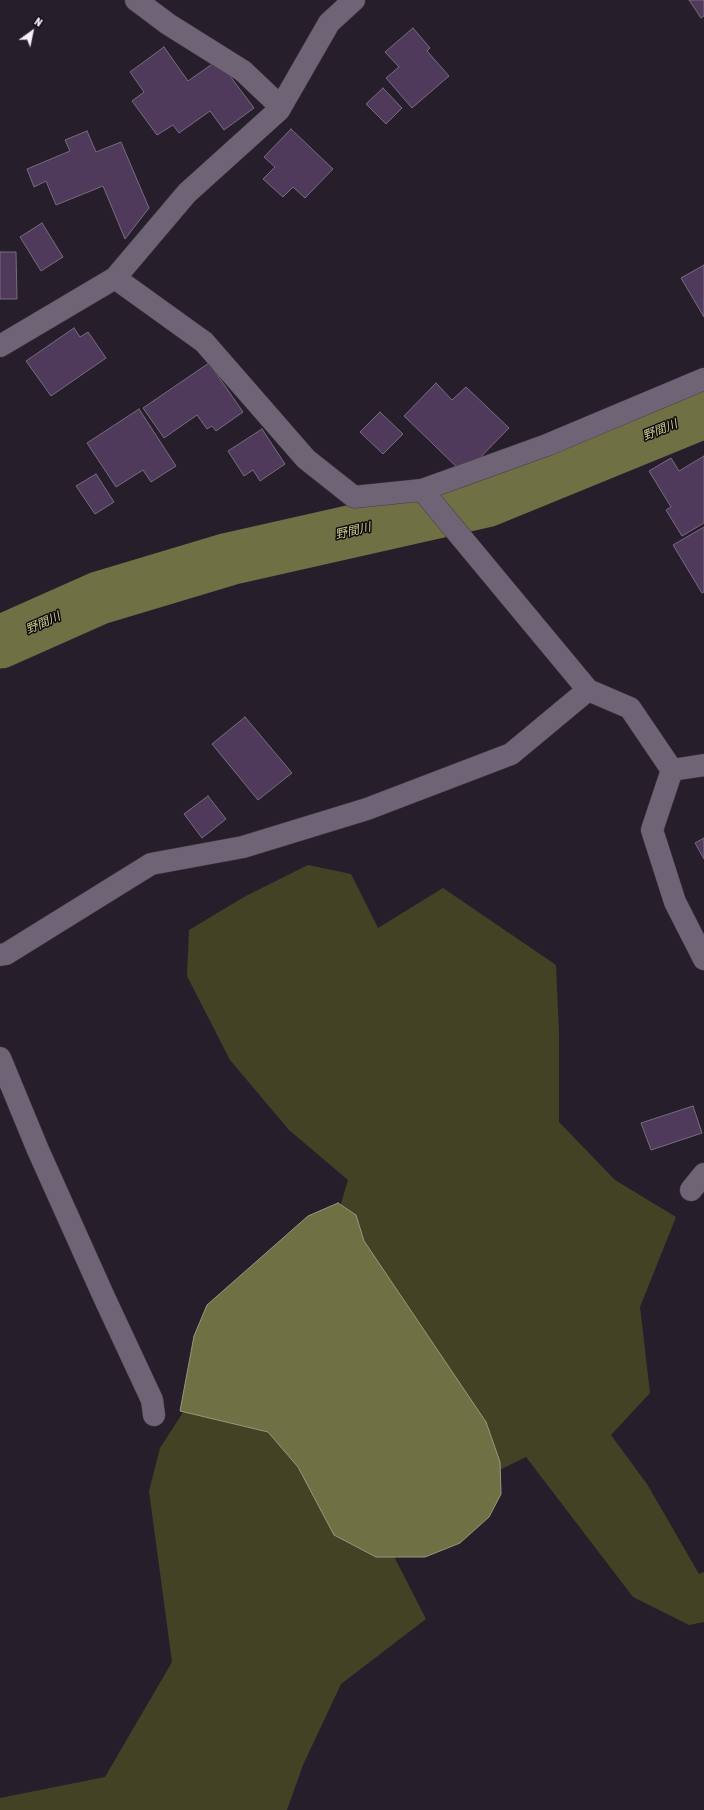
<!DOCTYPE html>
<html>
<head>
<meta charset="utf-8">
<style>
  body { margin:0 }
  #map { position:relative; width:704px; height:1810px; overflow:hidden; background:#271e2c; font-family:"Asap Condensed",sans-serif }
  canvas { display:block }
  .north { position:absolute; left:12px; top:12px; width:40px; height:40px; -webkit-text-stroke:3px #0e0a10; paint-order:stroke; rotate:33deg; font-size:11px; font-weight:700; line-height:16px; text-align:center; color:#f6f0fa }
  .north::after { content:''; display:block; margin:auto; width:14px; height:18px; background:#f6f0fa; clip-path:polygon(50% 0,100% 100%,50% 72%,0 100%) }
</style>
</head>
<body>
<div id="map">
<canvas width="704" height="1810"></canvas>
<div class="north">N</div>
</div>
<script>
const context = document.querySelector('canvas').getContext('2d');
context.lineJoin = 'round';
function paint(path, color) { context.fillStyle = color; context.fill(path, 'evenodd'); }
const poly = rows => new Path2D(rows.map(r => 'M' + r).join(''));
function strokePath(path, color, width, dash) { context.strokeStyle = color; context.lineWidth = width; context.lineCap = dash ? 'butt' : 'round'; context.setLineDash(dash || []); context.stroke(path); }
function write(font, color, halo, rows, align = 'center') {
  context.font = font + ' "Asap Condensed","Noto Sans JP",sans-serif'; context.lineWidth = 3; context.setLineDash([]); context.textBaseline = 'middle'; context.strokeStyle = halo; context.fillStyle = color; for (const [text, x, y, turn = 0] of rows) {
    context.save(); context.translate(x, y); context.rotate((+turn || 0) * Math.PI / 180); context.textAlign = isNaN(turn) ? turn : align; if (halo) context.strokeText(text, 0, 0); context.fillText(text, 0, 0); context.restore();
  }
}
const green = poly([
  [308,865,351,874,378,928,443,888,556,965,559,1034,559,1122,615,1180,676,1217,640,1307,650,1393,611,1435,647,1484,699,1574,704,1572,704,1622,689,1625,633,1597,526,1457,380,1529,426,1619,341,1684,303,1765,287,1810,0,1810,0,1798,105,1777,172,1662,149,1491,160,1448,209,1372,324,1260,348,1180,289,1130,230,1060,187,976,189,930,244,897]
]);
const water = poly([
  [338,1203,356,1215,364,1241,486,1422,500,1462,501,1494,489,1517,460,1543,425,1557,376,1557,334,1535,298,1467,268,1432,180,1411,194,1336,207,1305,308,1216,338,1203]
]);
const river = poly([
  [0,642,99,598,229,559,486,501,704,412]
]);
const building = poly([
  [689,0,704,0,704,16,701,18,689,0],
  [413,28,430,48,427,51,449,76,412,108,386,78,399,67,385,52,413,28],
  [164,47,188,81,218,60,254,108,224,130,210,111,179,133,173,125,157,135,132,101,144,92,130,72,164,47],
  [383,88,402,108,386,124,366,104,383,88],
  [291,129,333,169,305,198,293,187,283,197,263,179,275,167,264,157,291,129],
  [87,131,96,152,121,142,149,208,125,239,103,186,56,205,46,181,34,187,27,169,70,151,65,140,87,131],
  [42,223,63,257,41,271,20,237,42,223],
  [0,252,16,252,17,299,0,299,0,252],
  [704,265,704,317,681,278,704,265],
  [74,328,80,337,88,332,106,358,51,396,26,361,74,328],
  [209,363,243,412,216,431,212,426,207,429,197,415,164,438,143,408,209,363],
  [436,383,452,400,466,387,509,428,464,474,404,416,436,383],
  [139,409,176,466,151,482,143,470,116,487,87,443,139,409],
  [380,412,403,434,383,454,360,432,380,412],
  [262,429,285,464,260,481,253,470,244,476,228,451,262,429],
  [704,456,704,523,682,536,666,510,671,507,649,471,671,458,679,471,704,456],
  [96,474,114,502,95,514,76,486,96,474],
  [704,527,704,592,702,593,673,545,704,527],
  [245,717,292,773,258,800,212,744,245,717],
  [208,796,226,819,202,838,184,814,208,796],
  [704,838,704,859,695,843,704,838],
  [693,1106,702,1133,651,1150,641,1123,693,1106]
]);
const minor = poly([
  [136,0,168,24,243,71,281,107],
  [115,278,204,342,306,459,354,497,422,490,547,445,704,379],
  [0,346,115,278,187,193,279,110,329,23,354,0],
  [422,490,588,690,630,708,672,770,652,830,675,902,704,959],
  [672,770,704,765],
  [0,955,6,954,151,864,243,847,367,809,511,754,588,690],
  [0,1058,38,1150,104,1297,152,1400,154,1415],
  [691,1190,704,1174]
]);
const waterNames = [
  ["野間川",660,430,-22],
  ["野間川",353,531,-13],
  ["野間川",43,623,-24]
];
paint(green, '#424324');
paint(water, '#6f7145');
strokePath(water, '#98977b', 1);
strokePath(river, '#6f7145', 53);
paint(building, '#503a5c');
strokePath(building, '#776c7d', 1);
strokePath(minor, '#433b47', 23);
strokePath(minor, '#6e6475', 22);
write('italic 12px', '#cbce86', '#0e0a10', waterNames);
</script>
</body>
</html>
